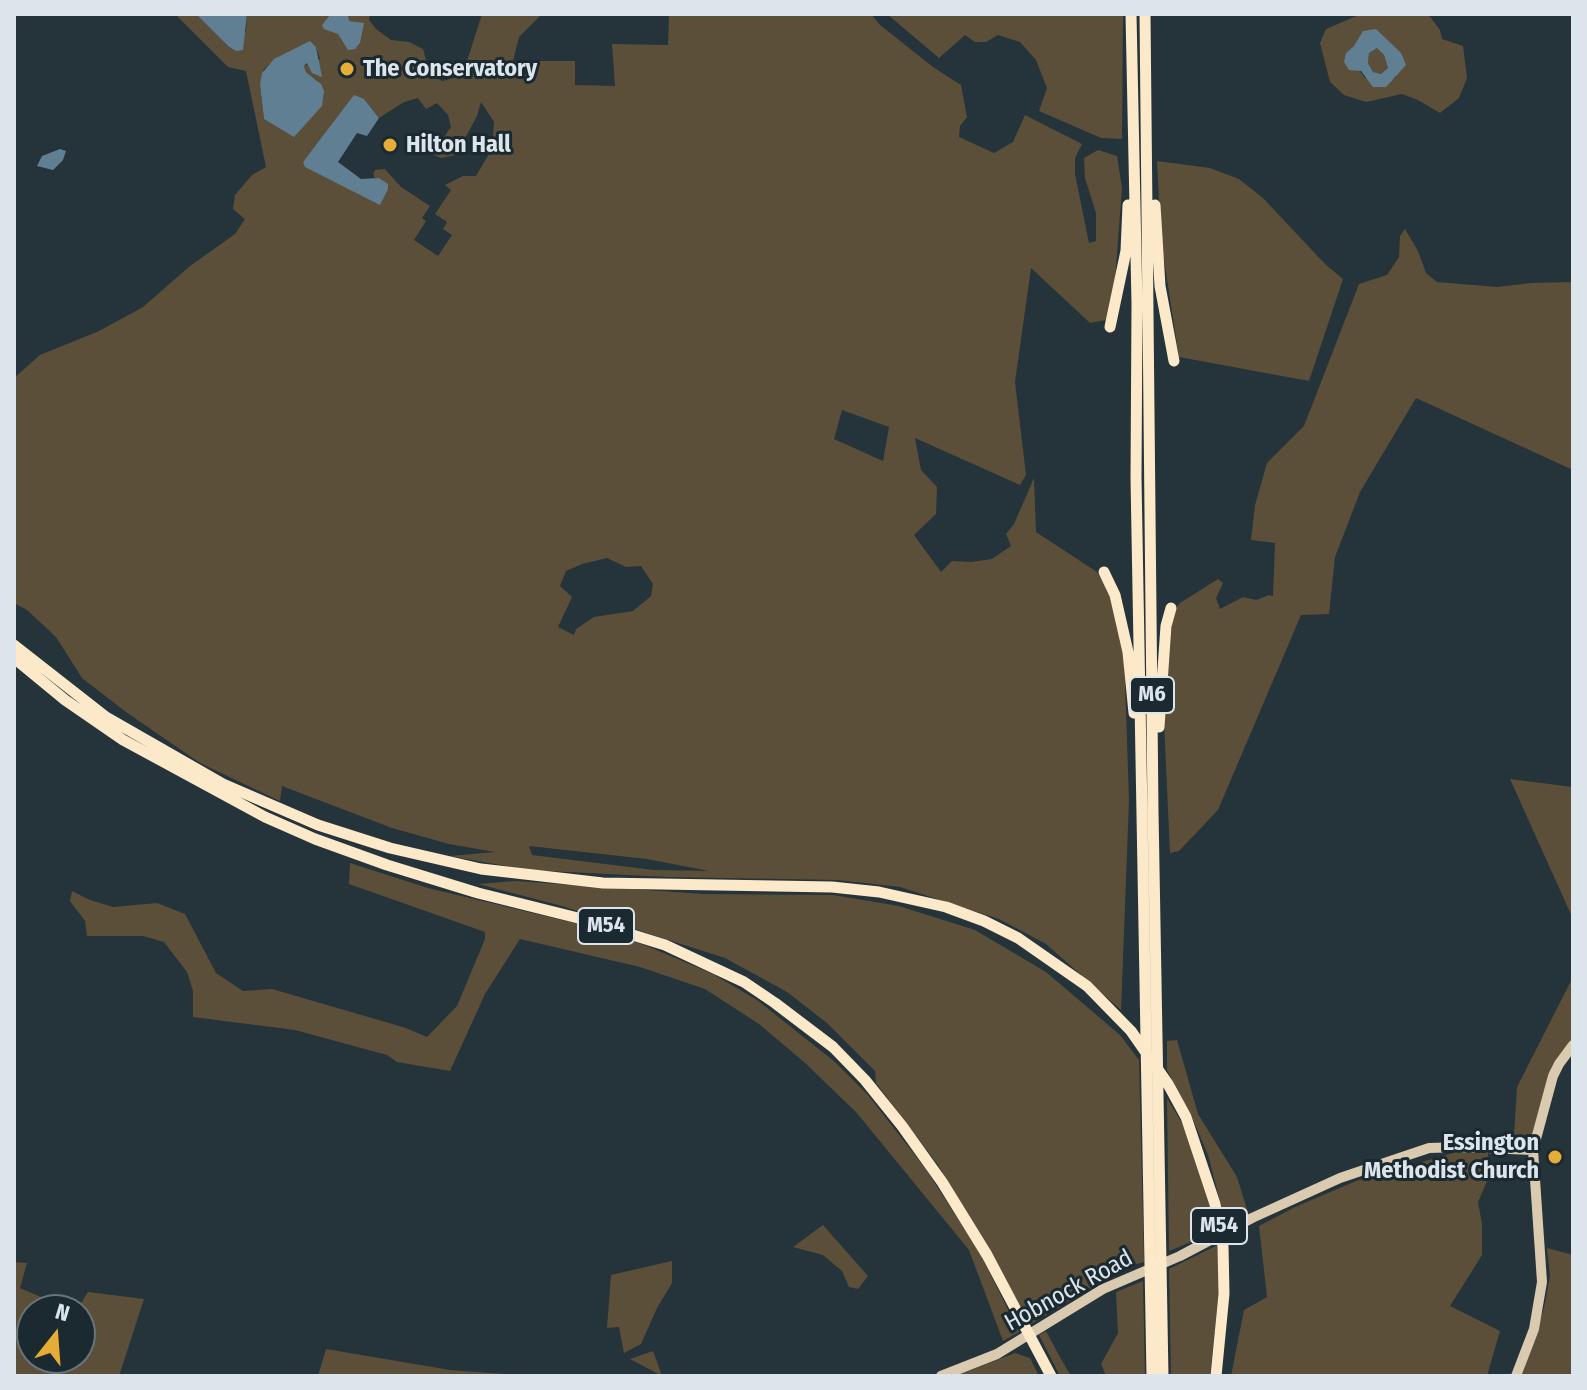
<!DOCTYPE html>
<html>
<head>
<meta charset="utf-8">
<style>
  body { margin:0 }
  #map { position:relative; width:1587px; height:1390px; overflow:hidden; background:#25333b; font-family:"Fira Sans Condensed",sans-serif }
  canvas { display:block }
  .frame { position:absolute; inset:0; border:16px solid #dce5eb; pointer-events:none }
  .north { position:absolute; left:16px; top:1294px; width:80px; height:80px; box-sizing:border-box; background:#1b2931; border:2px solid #68747b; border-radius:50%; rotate:17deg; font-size:22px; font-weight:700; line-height:32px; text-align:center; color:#dce5eb }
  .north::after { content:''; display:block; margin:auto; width:28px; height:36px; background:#e6ad36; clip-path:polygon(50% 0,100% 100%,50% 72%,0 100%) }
</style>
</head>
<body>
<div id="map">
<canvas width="1587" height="1390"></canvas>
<div class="frame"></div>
<div class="north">N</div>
</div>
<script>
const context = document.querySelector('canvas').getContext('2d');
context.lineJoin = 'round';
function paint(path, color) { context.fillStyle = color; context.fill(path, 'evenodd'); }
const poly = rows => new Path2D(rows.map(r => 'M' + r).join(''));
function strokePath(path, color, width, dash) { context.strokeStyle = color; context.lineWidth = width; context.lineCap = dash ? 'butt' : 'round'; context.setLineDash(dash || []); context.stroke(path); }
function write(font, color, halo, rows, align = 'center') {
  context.font = font + ' "Fira Sans Condensed",sans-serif'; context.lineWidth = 6; context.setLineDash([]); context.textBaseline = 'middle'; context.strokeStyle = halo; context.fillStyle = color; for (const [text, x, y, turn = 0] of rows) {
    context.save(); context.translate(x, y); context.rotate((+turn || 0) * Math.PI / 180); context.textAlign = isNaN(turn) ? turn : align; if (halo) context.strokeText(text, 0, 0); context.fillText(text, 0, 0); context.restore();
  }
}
const green = poly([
  [175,14,196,14,228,46,246,31,247,14,370,14,369,20,376,29,391,40,409,42,423,49,430,74,442,81,454,78,467,61,482,14,539,14,540,16,519,37,513,61,575,61,575,85,615,86,612,44,668,45,669,14,871,14,880,25,933,67,961,85,967,117,960,126,959,137,994,153,1013,142,1025,115,1082,144,1075,158,1075,174,1089,243,1096,241,1096,213,1085,178,1084,158,1098,150,1117,156,1122,188,1112,319,1090,323,1031,268,1015,382,1026,475,1020,485,915,438,921,470,937,487,936,514,914,535,941,572,952,561,971,562,992,559,1011,546,1006,534,1014,524,1034,478,1036,532,1097,572,1112,597,1124,650,1129,801,1121,1010,1046,944,999,919,900,887,838,880,668,877,528,870,450,856,495,852,449,844,392,828,282,786,280,801,200,763,126,712,82,678,56,637,27,610,14,603,14,378,40,355,99,331,143,307,190,266,235,234,245,219,233,209,235,195,252,175,266,167,246,71,228,67],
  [316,47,320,59,304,66,306,72,318,81,322,105,294,136,264,119,260,85,264,69,272,62],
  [418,98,426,109,437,103,448,115,451,127,437,147,426,139,421,149,441,158,456,155,477,116,481,102,494,122,492,149,476,176,463,176,445,185,451,190,435,214,447,222,443,229,452,235,438,256,414,240,426,221,422,218,430,206,401,187,385,169,375,170,373,174,375,178,382,179,380,204,303,162,364,99,379,118,404,102],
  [842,410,889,427,883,461,834,439],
  [607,558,626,567,641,566,653,584,651,596,633,611,594,617,576,629,574,635,558,627,572,597,560,586,566,571,582,564],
  [529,846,647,859,709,871,654,870,532,855],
  [887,14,1123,14,1122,139,1101,138,1039,111,1047,88,1036,60,1020,42,998,35,986,42,975,42,965,35,939,58],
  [1361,14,1428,14,1440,30,1442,39,1463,46,1467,78,1459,98,1440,113,1418,100,1402,94,1366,102,1344,95,1330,82,1320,43,1326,29],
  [1376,29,1386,40,1396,78,1365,78,1346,53],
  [1377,48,1384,55,1388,68,1381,74,1373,72,1368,63,1369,52],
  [1157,161,1210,168,1239,179,1263,198,1325,264,1343,279,1309,381,1179,357,1161,240],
  [1405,229,1418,251,1426,273,1437,282,1497,287,1531,283,1573,282,1573,470,1416,398,1360,492,1335,557,1329,614,1301,615,1218,810,1179,851,1170,853,1164,721,1173,612,1180,603,1218,579,1223,583,1216,598,1220,609,1243,597,1256,600,1269,595,1273,596,1275,543,1251,540,1255,505,1267,463,1304,426,1359,284,1387,275,1399,257,1400,236],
  [1510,779,1573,787,1573,919],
  [350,863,428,888,587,926,647,946,713,974,757,1000,835,1062,868,1095,925,1168,980,1253,1019,1332,1003,1341,969,1250,856,1112,804,1062,759,1024,705,989,640,967,520,939,485,994,450,1071,397,1062,387,1055,295,1030,193,1017,193,991,187,972,164,942,143,936,87,936,85,921,70,901,72,891,90,900,113,907,157,903,185,914,216,973,243,991,272,989,406,1028,427,1037,457,1006,485,939,485,932,349,884],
  [515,881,704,894,833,895,899,906,975,930,1046,972,1120,1035,1139,1060,1144,1262,1123,1268,1031,1324,938,1165,876,1083,875,1071,827,1023,787,992,725,958,562,906,478,884],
  [1573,977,1573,1040,1533,1139,1514,1135,1517,1087],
  [1177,1040,1198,1114,1237,1177,1249,1216,1228,1232,1208,1155,1191,1115,1167,1070,1167,1041],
  [1167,1098,1182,1123,1210,1198,1215,1232,1169,1251],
  [1487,1150,1491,1172,1478,1202,1482,1224,1482,1255,1450,1306,1500,1331,1487,1376,1231,1376,1244,1310,1267,1297,1259,1226,1293,1208,1356,1181,1460,1151],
  [823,1225,868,1276,858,1289,849,1287,842,1271,823,1255,793,1247],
  [1218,1245,1220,1279,1210,1376,1171,1376,1169,1269],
  [1547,1248,1573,1255,1573,1376,1522,1376,1544,1308,1550,1276],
  [672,1261,672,1283,657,1308,641,1344,624,1353,619,1327,607,1328,611,1275],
  [14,1262,27,1263,20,1288,71,1310,32,1310,32,1358,80,1358,80,1310,77,1310,88,1292,144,1299,119,1376,14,1376],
  [1143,1281,1145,1376,1106,1376,1101,1364,1118,1333,1116,1292],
  [1046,1331,1061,1359,1071,1376,1060,1376,1039,1335],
  [326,1349,450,1370,505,1374,505,1376,318,1376],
  [653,1351,662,1376,630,1359],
  [1015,1353,1030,1358,1039,1376,955,1376]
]);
const water = poly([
  [196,14,247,14,243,50,236,51,228,46],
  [331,14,348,14,349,21,364,23,360,43,355,49,348,50,338,34,324,29,322,25],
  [1376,29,1401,53,1406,65,1386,87,1373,87,1361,71,1349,70,1344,62,1346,53,1354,46,1363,31],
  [1377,48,1384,55,1388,68,1381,74,1373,72,1368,63,1369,53],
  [310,41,316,47,322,77,312,73,307,63,304,66,306,72,321,84,324,91,322,106,294,137,264,119,260,85,262,73,274,59],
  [354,95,364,99,379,118,367,136,357,133,338,162,361,179,379,178,388,184,388,189,380,205,305,167,303,162],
  [60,149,66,151,63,160,53,170,37,166,42,156]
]);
const major = poly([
  [941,1376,997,1354,1103,1289,1180,1256,1252,1218,1340,1178,1429,1148,1461,1147,1533,1150],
  [1516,1376,1534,1329,1542,1282,1533,1150,1553,1076,1559,1064,1573,1045]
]);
const highway = poly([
  [1131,14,1137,304,1136,478,1152,1376],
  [1145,14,1153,811,1163,1376],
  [1155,205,1160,286,1174,361],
  [1110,327,1126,251,1128,205],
  [1104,572,1115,595,1128,652,1134,713],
  [14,645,106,717,223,784,318,825,390,848,481,869,603,883,832,887,879,892,946,907,984,921,1018,938,1087,986,1131,1031,1168,1084,1186,1117,1215,1204,1223,1246,1224,1294,1216,1376],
  [14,658,65,700,123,740,265,817,315,839,387,865,478,893,578,918,665,945,744,982,775,1003,833,1047,865,1080,902,1126,942,1182,987,1255,1051,1376],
  [1159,727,1166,626,1171,608]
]);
const markers = [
  [347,69,8,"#e6ad36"],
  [390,145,8,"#e6ad36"],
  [1555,1157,8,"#e6ad36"]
];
const shields = [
  [1152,695,44],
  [606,926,56],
  [1219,1226,56]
];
const shieldNames = [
  ["M6",1152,695],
  ["M54",606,926],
  ["M54",1219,1226]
];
const poiNames = [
  ["The Conservatory",363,69],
  ["Hilton Hall",406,145],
  ["Essington",1539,1143,"right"],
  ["Methodist Church",1539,1171,"right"]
];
const streetNames = [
  ["Hobnock Road",1069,1291,-29]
];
paint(green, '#5c4f39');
paint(water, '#617f93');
strokePath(major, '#dacbb0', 10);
strokePath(highway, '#fbe9c9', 11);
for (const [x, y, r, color] of markers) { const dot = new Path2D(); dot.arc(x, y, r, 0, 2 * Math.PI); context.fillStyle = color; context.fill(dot); strokePath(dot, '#1b2931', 3); }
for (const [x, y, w] of shields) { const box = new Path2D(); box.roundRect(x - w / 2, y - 18, w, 36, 6); context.fillStyle = '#1b2931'; context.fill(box); strokePath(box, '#dce5eb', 2); }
write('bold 22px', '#dce5eb', null, shieldNames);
write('bold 24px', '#dce5eb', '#1b2931', poiNames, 'left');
write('24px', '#dce5eb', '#1b2931', streetNames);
</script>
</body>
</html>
